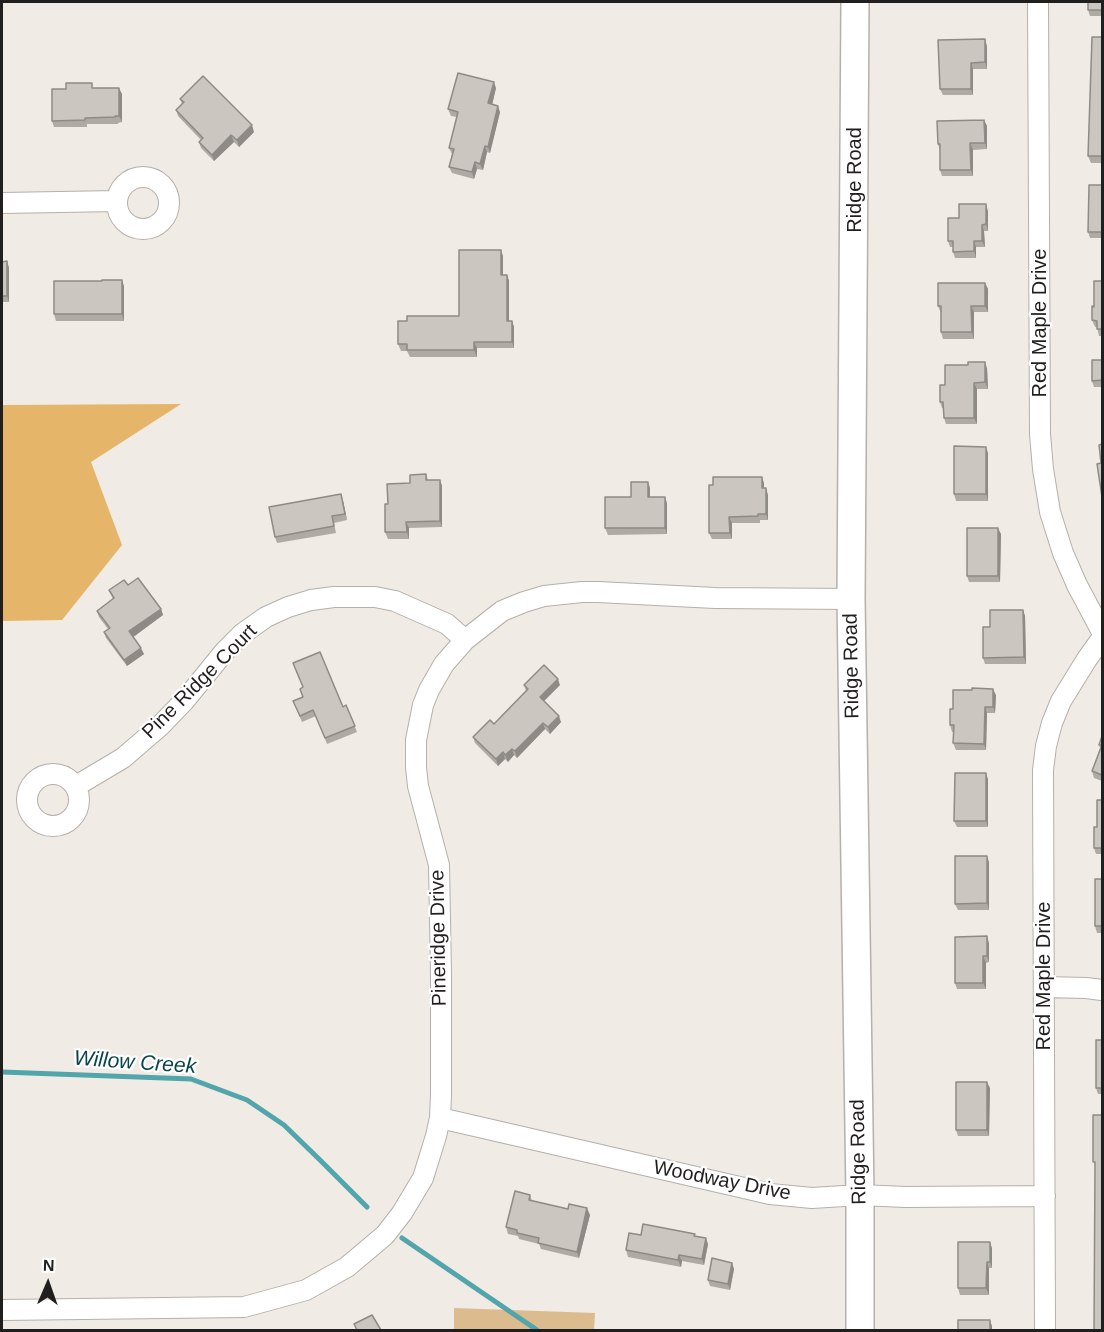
<!DOCTYPE html>
<html>
<head>
<meta charset="utf-8">
<style>
  body { margin:0 }
  #map { position:relative; width:1104px; height:1332px; overflow:hidden; background:#f0ebe4; font-family:Arial,sans-serif }
  canvas { display:block }
  .frame { position:absolute; inset:0; border:3px solid #211f1d; pointer-events:none }
  .north { position:absolute; left:18px; top:1254px; width:60px; height:60px; -webkit-text-stroke:4px #fff; paint-order:stroke; rotate:2deg; font-size:16px; font-weight:700; line-height:24px; text-align:center; color:#211f1d }
  .north::after { content:''; display:block; margin:auto; width:21px; height:27px; background:#211f1d; clip-path:polygon(50% 0,100% 100%,50% 72%,0 100%) }
</style>
</head>
<body>
<div id="map">
<canvas width="1104" height="1332"></canvas>
<div class="frame"></div>
<div class="north">N</div>
</div>
<script>
const context = document.querySelector('canvas').getContext('2d');
context.lineJoin = 'round';
function paint(path, color) { context.fillStyle = color; context.fill(path, 'evenodd'); }
const poly = rows => new Path2D(rows.map(r => 'M' + r).join(''));
function strokePath(path, color, width, dash) { context.strokeStyle = color; context.lineWidth = width; context.lineCap = dash ? 'butt' : 'round'; context.setLineDash(dash || []); context.stroke(path); }
function write(font, color, halo, rows, align = 'center') {
  context.font = font + ' Arial,sans-serif'; context.lineWidth = 4.5; context.setLineDash([]); context.textBaseline = 'middle'; context.strokeStyle = halo; context.fillStyle = color; for (const [text, x, y, turn = 0] of rows) {
    context.save(); context.translate(x, y); context.rotate((+turn || 0) * Math.PI / 180); context.textAlign = isNaN(turn) ? turn : align; if (halo) context.strokeText(text, 0, 0); context.fillText(text, 0, 0); context.restore();
  }
}
const green = poly([
  [454,1308,595,1313,594,1330,454,1330]
]);
const forest = poly([
  [181,404,91,462,122,545,62,620,2,621,2,405]
]);
const stream = poly([
  [2,1072,191,1079,247,1100,284,1125,320,1160,367,1207],
  [402,1238,537,1330]
]);
const street = poly([
  [1038,2,1040,434,1043,469,1050,512,1063,553,1077,585,1102,632],
  '117 203a26 26 0 1 1 52 0a26 26 0 1 1-52 0Z',
  [2,203,117,201],
  '27 800a26 26 0 1 1 52 0a26 26 0 1 1-52 0Z',
  [76,786,123,758,159,727,185,700,225,651,242,634,266,617,288,607,311,600,334,597,375,597,395,601,447,624,465,640],
  [1044,987,1086,988,1102,990],
  [440,1118,770,1194,812,1198,860,1195,906,1197,1045,1196],
  [2,1310,244,1307,306,1290,347,1267,385,1235,402,1213,423,1178,436,1136,440,1118,441,1095,441,974,439,865,418,786,416,767,416,740,423,705,429,690,444,664,465,640,502,611,524,602,544,596,582,592,598,592,715,598,851,599],
  [1045,1330,1043,770,1046,746,1052,723,1061,701,1087,659,1102,638]
]);
const secondary = poly([
  [855,2,851,599,860,1195,860,1330]
]);
const wall = poly([
  [1102,2,1102,16,1090,16,1088,10],
  [1102,37,1102,163,1091,163,1088,156],
  [987,46,987,69,973,69,973,95,943,95,940,89],
  [94,88,122,94,122,122,118,123,118,124,87,124,87,127,54,127,52,121],
  [496,88,492,104,500,112,490,153,487,152,483,170,477,169,474,179,452,173,449,167,452,154,449,148,457,117,451,116,448,109],
  [180,99,254,132,239,147,234,142,214,161,201,148,199,142,201,140,178,116,176,110,182,104],
  [984,120,987,126,987,149,973,150,973,176,942,176,940,170,940,150,938,144],
  [1102,185,1102,238,1090,238,1088,232],
  [988,211,988,231,984,231,985,247,976,247,976,258,955,258,953,252,953,247,950,247,948,241,959,218],
  [503,256,503,275,507,275,509,281,509,321,512,321,514,327,514,348,477,348,477,357,410,357,407,351,401,351,398,344,407,321,459,316],
  [7,261,9,268,9,302,2,302,2,262],
  [1102,281,1102,336,1099,336,1097,327,1095,327,1092,320,1094,307],
  [985,283,988,289,988,312,974,312,974,339,943,339,941,332,941,313,938,306],
  [124,286,124,321,56,321,54,314],
  [1102,360,1102,387,1094,387,1092,381],
  [987,368,988,389,977,389,977,424,946,424,944,418,944,408,942,408,940,402,945,385],
  [988,453,988,501,956,501,954,494],
  [426,474,428,480,440,480,442,486,442,527,409,528,409,539,388,539,385,532,388,504,410,483],
  [764,483,764,488,768,495,768,520,760,520,760,523,732,523,732,539,712,539,709,533],
  [650,488,650,497,667,503,667,534,608,535,605,528,631,497],
  [343,501,347,520,334,523,336,533,277,543,275,537],
  [1001,534,1000,582,969,582,967,576],
  [128,585,161,609,163,615,133,637,144,654,127,666,106,638,104,632,108,629,99,617,97,611,113,599,109,590],
  [1023,610,1025,616,1026,664,985,664,983,658,990,627],
  [524,685,560,685,544,701,561,722,550,734,545,729,517,758,514,755,508,762,505,759,498,766,475,743,473,737,494,724,526,691],
  [996,695,995,713,987,713,986,750,956,750,953,743,954,732,952,732,950,725,953,709],
  [293,701,343,707,346,705,357,732,327,744,316,716,302,722],
  [1102,736,1102,781,1094,778,1092,771,1100,748,1099,745],
  [988,779,988,827,957,827,954,821],
  [1102,800,1102,854,1096,854,1094,848],
  [989,862,989,910,958,910,955,904],
  [1102,879,1102,933,1097,933,1095,926],
  [989,943,989,962,986,963,986,989,957,989,955,983],
  [1102,1040,1102,1094,1098,1094,1096,1088],
  [990,1088,989,1136,958,1136,956,1130],
  [530,1195,532,1201,590,1215,579,1258,541,1249,539,1244,519,1239,518,1236,508,1234,506,1227],
  [695,1234,695,1236,708,1244,704,1265,682,1261,681,1267,628,1257,626,1250,641,1235],
  [992,1248,992,1268,989,1268,989,1295,960,1295,958,1288],
  [732,1263,734,1269,730,1290,710,1286,708,1280]
]);
const shadedWall = poly([
  [985,39,987,46,987,69,985,62],
  [971,63,973,69,973,95,971,89],
  [494,82,496,88,491,110,488,103],
  [119,88,122,94,122,122,119,116],
  [498,106,500,112,490,153,488,147],
  [984,120,987,126,987,149,985,143],
  [252,125,254,132,239,147,237,140],
  [231,135,234,142,214,161,212,155],
  [970,143,973,150,973,176,971,170],
  [485,146,487,152,483,170,480,164],
  [475,162,477,169,474,179,472,172],
  [986,204,988,211,988,231,986,224],
  [982,225,984,231,985,247,982,241],
  [974,241,976,247,976,258,974,251],
  [501,250,503,256,503,281,501,275],
  [7,261,9,268,9,302,7,296],
  [507,275,509,281,509,327,507,321],
  [122,280,124,286,124,321,122,314],
  [985,283,988,289,988,312,985,306],
  [971,306,974,312,974,339,972,332],
  [512,321,514,327,514,348,512,342],
  [474,342,477,348,477,357,474,350],
  [985,362,987,368,988,389,985,382],
  [974,383,977,389,977,424,974,418],
  [986,447,988,453,988,501,986,494],
  [762,477,764,483,764,495,762,488],
  [440,480,442,486,442,527,440,521],
  [648,482,650,488,650,503,648,497],
  [766,488,768,495,768,520,766,514],
  [341,494,343,501,347,520,345,514],
  [665,497,667,503,667,534,665,528],
  [729,517,732,523,732,539,730,533],
  [406,522,409,528,409,539,407,532],
  [998,528,1001,534,1000,582,998,576],
  [161,609,163,615,132,638,129,631],
  [1023,610,1025,616,1026,664,1024,657],
  [141,648,144,654,127,666,124,660],
  [558,679,560,685,542,703,540,697],
  [993,689,996,695,995,713,993,707],
  [985,707,987,713,986,750,984,744],
  [559,716,561,722,550,734,548,727],
  [543,723,545,729,517,758,515,751],
  [512,749,514,755,508,762,505,755],
  [503,752,505,759,498,766,496,759],
  [986,773,988,779,988,827,986,821],
  [987,856,989,862,989,910,987,903],
  [987,936,989,943,989,962,987,956],
  [983,956,986,963,986,989,983,983],
  [987,1082,990,1088,989,1136,987,1130],
  [587,1208,590,1215,579,1258,577,1252],
  [706,1238,708,1244,704,1265,702,1259],
  [990,1242,992,1248,992,1268,990,1262],
  [679,1255,682,1261,681,1267,678,1260],
  [987,1262,989,1268,989,1295,986,1288],
  [732,1263,734,1269,730,1290,728,1284],
  [990,1320,992,1326,992,1330,990,1330]
]);
const building = poly([
  [1088,2,1102,2,1102,10,1088,10,1088,2],
  [1092,37,1102,37,1102,156,1088,156,1092,37],
  [985,39,985,62,971,63,971,89,940,89,938,40,985,39],
  [458,73,494,82,488,103,498,106,488,147,485,146,480,164,475,162,472,172,449,167,454,149,449,148,458,112,448,109,458,73],
  [203,76,252,125,237,140,231,135,212,155,199,142,203,138,176,110,184,102,180,99,203,76],
  [66,83,92,83,92,88,119,88,119,116,115,116,115,117,85,118,85,120,52,121,52,89,66,89,66,83],
  [984,120,985,143,970,143,971,170,940,170,940,144,938,144,937,121,984,120],
  [1089,185,1102,185,1102,232,1088,232,1089,185],
  [959,204,986,204,986,224,982,225,982,241,974,241,974,251,953,252,953,241,948,241,948,218,959,218,959,204],
  [459,250,501,250,501,275,507,275,507,321,512,321,512,342,474,342,474,350,407,350,407,344,398,344,398,321,407,321,407,316,459,316,459,250],
  [7,261,7,296,2,296,2,262,7,261],
  [102,280,122,280,122,314,54,314,54,281,102,281,102,280],
  [1094,281,1102,281,1102,329,1097,329,1097,321,1092,320,1092,306,1094,307,1094,281],
  [938,283,985,283,985,306,971,306,972,332,941,332,941,306,938,306,938,283],
  [1092,360,1102,360,1102,380,1092,381,1092,360],
  [968,362,985,362,985,382,974,383,974,418,944,418,943,402,940,402,940,385,945,385,945,365,968,365,968,362],
  [1102,444,1102,497,1097,464,1101,463,1099,445,1102,444],
  [954,446,986,447,986,494,954,494,954,446],
  [426,474,426,480,440,480,440,521,406,522,407,532,385,532,385,504,388,504,387,484,410,483,410,475,426,474],
  [713,477,762,477,762,488,766,488,766,514,758,514,758,516,729,517,730,533,709,533,709,485,713,485,713,477],
  [631,482,648,482,648,497,665,497,665,528,605,528,605,497,631,497,631,482],
  [341,494,345,514,332,516,334,526,275,537,269,507,341,494],
  [967,528,998,528,998,576,967,576,967,528],
  [138,578,161,609,129,631,141,648,124,660,104,632,110,628,97,611,114,598,109,590,124,580,128,585,138,578],
  [990,610,1023,610,1024,657,983,658,983,627,990,627,990,610],
  [320,652,343,707,346,705,355,726,325,738,313,710,300,716,293,701,303,697,300,689,303,687,293,663,320,652],
  [544,665,558,679,540,697,559,716,548,727,543,723,515,751,512,749,505,755,503,752,496,759,473,737,490,720,494,724,528,689,524,685,544,665],
  [972,688,993,689,993,707,985,707,984,744,953,743,954,725,950,725,950,709,953,709,953,690,972,690,972,688],
  [1102,736,1102,775,1092,771,1102,745,1099,745,1102,736],
  [955,773,986,773,986,821,954,821,955,773],
  [1097,800,1102,800,1102,848,1094,848,1094,827,1097,827,1097,800],
  [955,856,987,856,987,903,955,904,955,856],
  [1095,879,1102,879,1102,926,1095,926,1095,879],
  [987,936,987,956,983,956,983,983,955,983,955,937,987,936],
  [1096,1040,1102,1040,1102,1088,1096,1088,1096,1040],
  [956,1082,987,1082,987,1130,956,1130,956,1082],
  [1093,1115,1102,1115,1102,1330,1094,1330,1095,1162,1093,1162,1093,1115],
  [515,1191,530,1195,529,1200,568,1209,569,1204,587,1208,577,1252,538,1243,539,1238,517,1233,517,1230,506,1227,515,1191],
  [643,1224,695,1234,694,1236,706,1238,702,1259,679,1255,678,1260,626,1250,629,1233,641,1235,643,1224],
  [958,1242,990,1242,990,1262,987,1262,986,1288,958,1288,958,1242],
  [712,1258,732,1263,728,1284,708,1280,712,1258],
  [372,1315,381,1330,357,1330,354,1324,372,1315],
  [958,1320,990,1320,990,1330,958,1330,958,1320]
]);
const streetNames = [
  ["Ridge Road",855,180,-90],
  ["Red Maple Drive",1040,323,-90],
  ["Ridge Road",852,666,-91],
  ["Pine Ridge Court",200,682,-45],
  ["Pineridge Drive",439,938,-91],
  ["Red Maple Drive",1044,976,-90],
  ["Ridge Road",859,1152,-91],
  ["Woodway Drive",722,1181,11]
];
const waterNames = [
  ["Willow Creek",135,1063,4]
];
paint(green, '#dcbc8e');
paint(forest, '#e5b56a');
strokePath(stream, '#51a5ab', 5);
strokePath(street, '#b5b0aa', 22);
strokePath(secondary, '#b5b0aa', 30);
strokePath(street, '#fff', 20);
strokePath(secondary, '#fff', 27);
paint(wall, '#afaaa4');
paint(shadedWall, '#8e8b86');
paint(building, '#cbc6bf');
strokePath(building, '#8e8b86', 1.5);
write('20px', '#211f1d', '#fff', streetNames);
write('italic 21px', '#0a4448', '#fff', waterNames);
</script>
</body>
</html>
